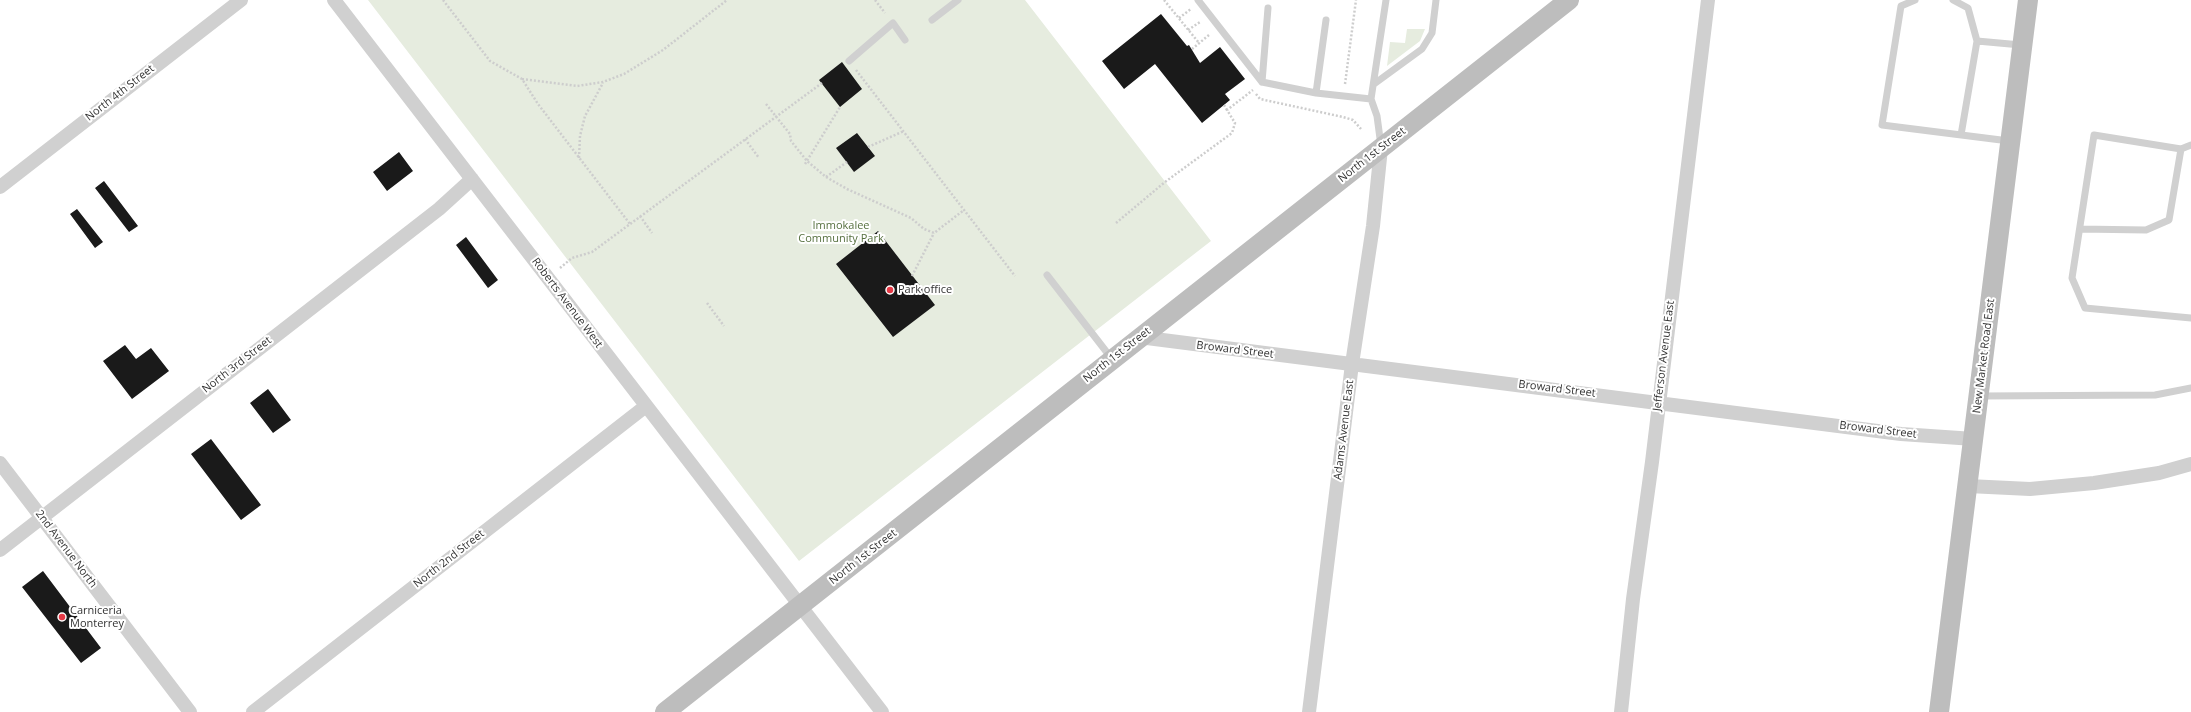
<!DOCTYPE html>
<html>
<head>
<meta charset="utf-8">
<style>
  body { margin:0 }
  canvas { display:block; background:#fff }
</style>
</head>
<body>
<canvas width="2191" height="712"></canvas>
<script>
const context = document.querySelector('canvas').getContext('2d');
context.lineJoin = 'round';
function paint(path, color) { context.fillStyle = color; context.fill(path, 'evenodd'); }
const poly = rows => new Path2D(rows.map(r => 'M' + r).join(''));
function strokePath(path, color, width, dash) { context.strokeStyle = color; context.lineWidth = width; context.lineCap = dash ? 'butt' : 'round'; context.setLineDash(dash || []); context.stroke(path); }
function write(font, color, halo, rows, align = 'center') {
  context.font = font + ' "Open Sans",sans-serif'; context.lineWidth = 4; context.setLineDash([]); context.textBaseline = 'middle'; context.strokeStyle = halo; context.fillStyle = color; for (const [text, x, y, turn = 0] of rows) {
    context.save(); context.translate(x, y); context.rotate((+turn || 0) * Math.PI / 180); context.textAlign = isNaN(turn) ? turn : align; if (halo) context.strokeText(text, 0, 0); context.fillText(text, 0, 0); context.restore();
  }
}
const green = poly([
  [368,0,1025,0,1211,241,799,561],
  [1407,29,1425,29,1420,41,1387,66,1390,42,1405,43]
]);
const building = poly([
  [1161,14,1187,46,1189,45,1200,63,1220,47,1245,79,1225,94,1230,100,1202,123,1155,64,1124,89,1102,61],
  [842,62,862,89,840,107,819,80],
  [857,133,875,156,854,172,836,148],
  [399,152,413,171,387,191,373,172],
  [104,181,138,226,129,232,95,188],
  [77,209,103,242,95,248,70,214],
  [878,231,935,305,893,337,836,264],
  [466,237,498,280,488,288,456,245],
  [125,345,136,359,151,348,169,371,132,399,103,361],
  [268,389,291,420,273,433,250,403],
  [211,439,261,505,241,520,191,454],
  [43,571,101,648,81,663,22,587]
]);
const path = poly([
  [443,0,490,61,522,79,538,104,630,224],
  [875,0,885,13],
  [1164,0,1199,43],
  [1179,18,1191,9],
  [1188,30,1200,22],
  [1192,49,1209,35],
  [856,70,1015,276],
  [522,79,577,86,603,82,624,74,663,50,727,0],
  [1345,84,1356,0],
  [1256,94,1260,99,1343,117,1353,120,1361,129],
  [766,104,790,134,791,141,807,161,826,177,847,189,911,218,924,229,934,233,964,210],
  [1224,105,1227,110],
  [745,139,759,158],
  [868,147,904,131],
  [579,158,580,136,585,116,603,83],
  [805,164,840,107],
  [826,177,847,162],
  [640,216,652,233],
  [1116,223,1165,182,1232,133,1235,123,1227,110,1253,90],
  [560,268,572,258,592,252,822,83],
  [912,276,934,233],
  [707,303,724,326]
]);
const lane = poly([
  [1198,0,1262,82],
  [1915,0,1901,6,1882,125,2009,141],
  [1953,0,1968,8,1977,41],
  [1268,8,1262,82,1316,93],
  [932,20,958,0],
  [1326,20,1316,93,1371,99],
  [849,61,893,23,905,40],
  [1374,84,1422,49,1432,33,1436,0],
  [1961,135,1977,41,2021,45],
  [2191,145,2181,149,2094,135,2072,278,2085,308,2191,318],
  [1381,146,1377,116,1371,99,1386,0],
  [2080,229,2146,230,2169,220,2181,149],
  [1047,275,1112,359],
  [1980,396,2155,395,2191,388]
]);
const street = poly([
  [334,0,882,712],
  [0,187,241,0],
  [1139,337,1901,434,1974,439],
  [0,463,190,712],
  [1968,486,2030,489,2094,483,2159,473,2191,464],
  [0,550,439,209,472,179],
  [253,712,646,406],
  [1309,712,1352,364,1373,226,1381,148],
  [1621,712,1633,599,1652,462,1708,0]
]);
const secondary = poly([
  [665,712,1569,0],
  [1939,712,2028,0]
]);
const markers = [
  [890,290,4,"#e63946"],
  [62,617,4,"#e63946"]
];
const streetNames = [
  ["North 4th Street",120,93,-38],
  ["North 1st Street",1372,155,-38],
  ["Roberts Avenue West",567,303,53],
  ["Broward Street",1235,350,7],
  ["North 1st Street",1117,355,-38],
  ["Jefferson Avenue East",1664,356,-83],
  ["New Market Road East",1984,356,-83],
  ["North 3rd Street",237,365,-38],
  ["Broward Street",1557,389,7],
  ["Adams Avenue East",1344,430,-83],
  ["Broward Street",1878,430,7],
  ["2nd Avenue North",66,549,53],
  ["North 1st Street",863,557,-38],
  ["North 2nd Street",449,559,-38]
];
const parkNames = [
  ["Immokalee",841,226],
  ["Community Park",841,239]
];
const poiNames = [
  ["Park office",898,290],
  ["Carniceria",70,611],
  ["Monterrey",70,624]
];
paint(green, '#e6ecdf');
paint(building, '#1a1a1a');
strokePath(path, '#cdcdcd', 2.5, [2, 2]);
strokePath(lane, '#d0d0d0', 7);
strokePath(street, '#d0d0d0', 14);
strokePath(secondary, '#bdbdbd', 20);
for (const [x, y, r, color] of markers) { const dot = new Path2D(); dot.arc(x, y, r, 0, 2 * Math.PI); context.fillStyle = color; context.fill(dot); strokePath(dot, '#fff', 1.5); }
write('11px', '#333', '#fff', streetNames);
write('11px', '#56703f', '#fff', parkNames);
write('11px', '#333', '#fff', poiNames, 'left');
</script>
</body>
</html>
